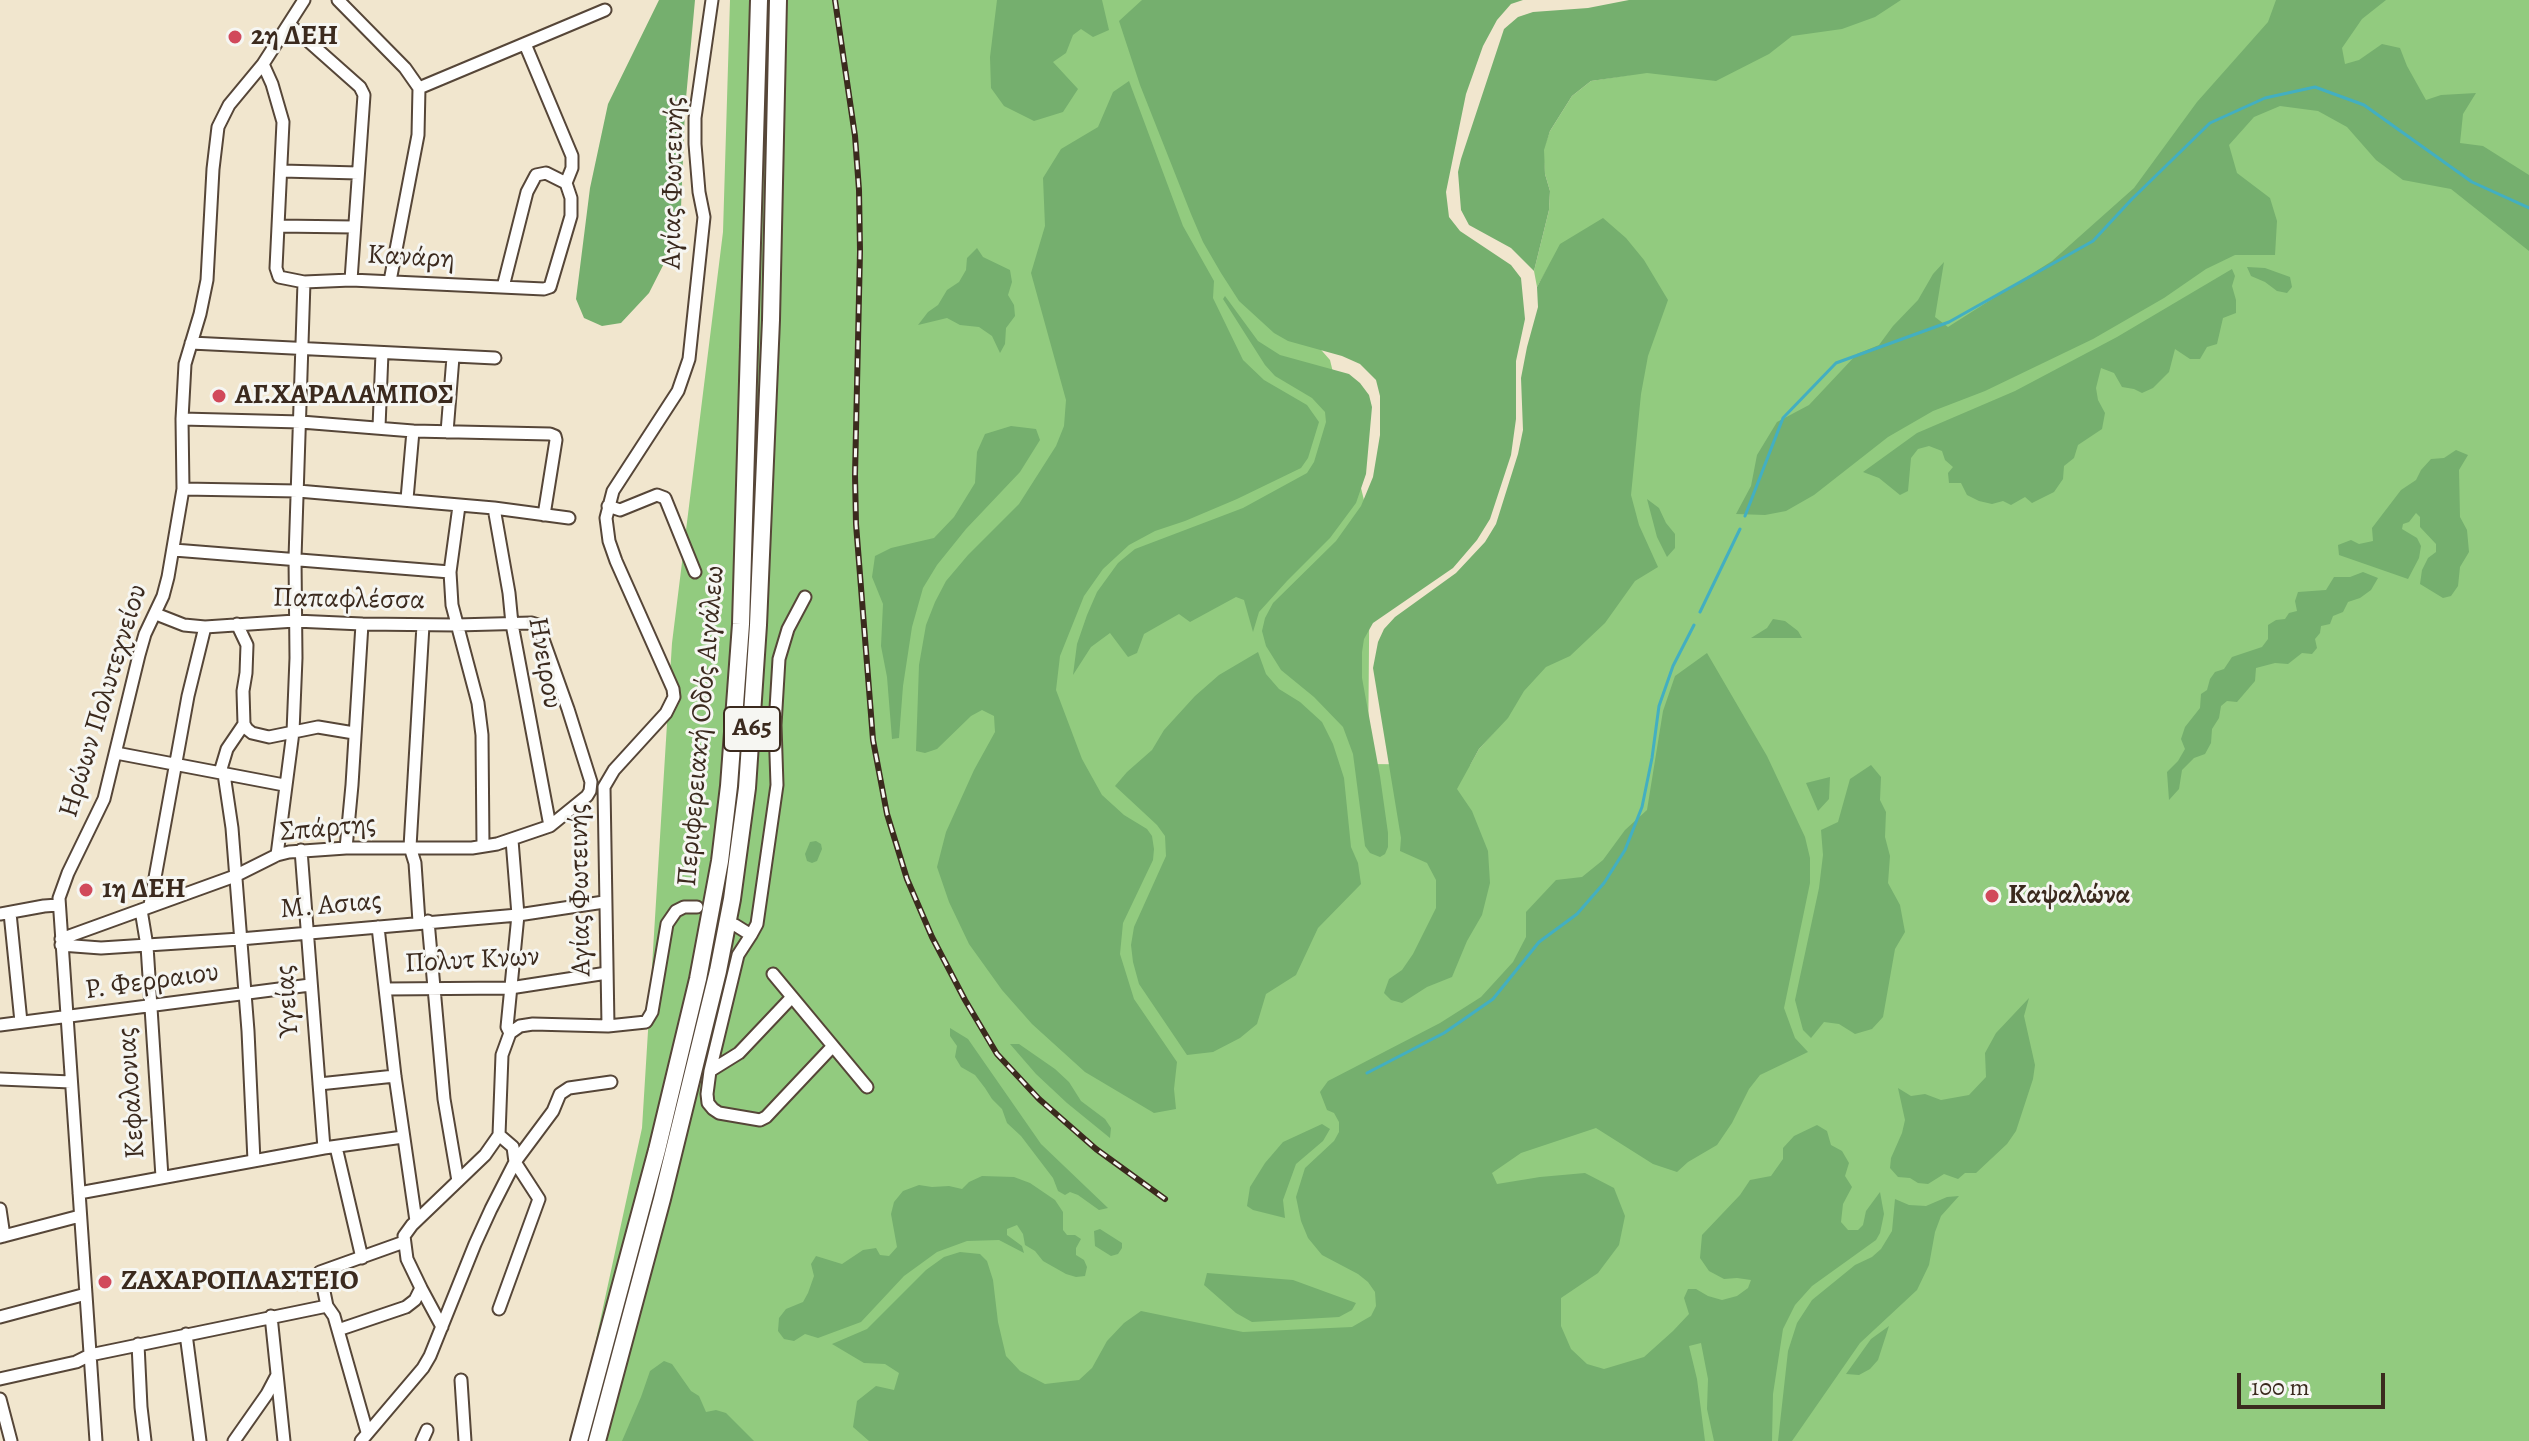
<!DOCTYPE html>
<html>
<head>
<meta charset="utf-8">
<style>
  body { margin:0 }
  #map { position:relative; width:2529px; height:1441px; overflow:hidden; background:#f1e6ce; font-family:Alegreya,serif }
  canvas { display:block }
  .scale { position:absolute; left:2237px; top:1373px; width:148px; height:36px; box-sizing:border-box; border:4px solid #3b2a1e; border-top:0; padding-left:10px; font-size:24px; line-height:28px; white-space:nowrap; color:#3b2a1e; -webkit-text-stroke:6px #f6f6f2; paint-order:stroke }
</style>
</head>
<body>
<div id="map">
<canvas width="2529" height="1441"></canvas>
<div class="scale">100 m</div>
</div>
<script>
const context = document.querySelector('canvas').getContext('2d');
context.lineJoin = 'round';
function paint(path, color) { context.fillStyle = color; context.fill(path, 'evenodd'); }
const poly = rows => new Path2D(rows.map(r => 'M' + r).join(''));
function strokePath(path, color, width, dash) { context.strokeStyle = color; context.lineWidth = width; context.lineCap = dash ? 'butt' : 'round'; context.setLineDash(dash || []); context.stroke(path); }
function write(font, color, halo, rows, align = 'center') {
  context.font = font + ' Alegreya,serif'; context.lineWidth = 6; context.setLineDash([]); context.textBaseline = 'middle'; context.strokeStyle = halo; context.fillStyle = color; for (const [text, x, y, turn = 0] of rows) {
    context.save(); context.translate(x, y); context.rotate((+turn || 0) * Math.PI / 180); context.textAlign = isNaN(turn) ? turn : align; if (halo) context.strokeText(text, 0, 0); context.fillText(text, 0, 0); context.restore();
  }
}
const green = poly([
  [730,0,1168,0,1231,247,1330,360,1370,525,1368,764,1470,765,1479,749,1497,729,1549,266,1537,287,1534,271,1549,210,1550,191,1545,174,1543,150,1550,131,1572,96,1591,81,1629,75,1882,0,2529,0,2529,1441,574,1441,642,1128,672,643,723,232]
]);
const forest = poly([
  [659,0,695,0,685,109,680,232,649,293,621,323,602,326,584,318,576,299,590,188,608,104],
  [997,0,1102,0,1109,30,1093,37,1081,29,1073,35,1066,53,1053,62,1078,89,1063,112,1034,121,1004,106,991,88,990,57],
  [1142,0,1523,0,1511,4,1497,20,1483,46,1466,94,1446,192,1449,217,1460,231,1511,265,1521,278,1525,319,1516,361,1516,419,1511,455,1490,519,1477,540,1453,568,1373,623,1364,639,1362,652,1362,678,1380,776,1388,833,1388,847,1385,854,1380,857,1370,853,1365,846,1353,754,1343,727,1314,697,1281,670,1266,646,1262,631,1265,618,1273,603,1336,541,1361,506,1373,477,1380,435,1380,396,1376,380,1360,364,1342,356,1288,341,1274,333,1239,301,1221,273,1203,242,1191,214,1140,85,1119,21],
  [1629,0,1901,0,1875,17,1842,29,1792,36,1769,54,1716,81,1647,73,1591,81,1572,96,1550,131,1544,150,1545,174,1550,191,1549,210,1534,271,1511,248,1469,225,1461,210,1458,172,1461,159,1504,29,1518,17,1533,12,1588,8],
  [2276,0,2386,0,2362,19,2342,48,2345,64,2359,60,2382,44,2400,48,2407,66,2426,100,2441,95,2476,93,2463,114,2460,143,2483,146,2529,175,2529,251,2451,189,2403,180,2376,160,2347,127,2318,111,2280,106,2254,117,2229,145,2237,173,2270,198,2277,221,2275,255,2235,255,2206,269,2164,298,2093,339,1985,391,1933,411,1888,437,1814,495,1786,511,1765,515,1736,514,1751,486,1757,455,1777,422,1809,405,1857,354,1879,345,1893,326,1918,300,1933,274,1944,262,1935,317,1948,327,2052,261,2134,188,2197,102,2268,22],
  [1129,81,1183,226,1214,281,1213,298,1243,360,1264,380,1307,405,1319,422,1308,458,1301,468,1237,499,1185,521,1155,531,1129,545,1103,569,1084,596,1060,656,1056,690,1082,759,1102,795,1124,815,1147,829,1152,836,1154,849,1153,860,1123,923,1120,954,1134,999,1177,1062,1174,1089,1176,1109,1154,1113,1085,1072,1032,1024,1002,990,969,944,949,902,937,867,946,832,974,770,995,732,994,716,982,710,971,716,937,749,925,753,916,751,919,665,926,625,935,602,946,581,968,555,1019,504,1056,446,1064,426,1066,400,1031,273,1045,226,1043,178,1061,149,1098,127,1113,92],
  [1603,218,1626,238,1644,260,1668,300,1648,356,1641,394,1631,495,1639,525,1658,567,1635,581,1605,623,1570,656,1546,667,1524,691,1508,718,1479,749,1457,789,1472,811,1488,851,1490,883,1482,915,1467,941,1452,977,1427,987,1402,1003,1391,1000,1384,993,1389,979,1402,970,1413,954,1436,908,1436,880,1427,863,1400,851,1401,838,1373,668,1378,642,1384,629,1395,617,1456,573,1485,542,1496,524,1518,454,1523,430,1521,378,1527,347,1538,307,1537,287,1560,244],
  [977,248,983,257,1010,270,1012,282,1008,295,1014,305,1015,316,1006,328,1005,344,1000,353,992,336,979,327,960,325,947,318,918,325,928,312,938,305,947,290,959,282,966,270,967,258],
  [2247,267,2265,268,2290,277,2292,287,2287,293,2277,291,2265,282,2251,276],
  [2232,269,2235,276,2232,286,2236,300,2236,313,2223,318,2217,344,2207,347,2200,359,2190,359,2175,349,2169,372,2153,388,2142,393,2134,389,2122,387,2114,373,2101,368,2096,388,2098,400,2105,413,2102,429,2078,445,2074,458,2064,466,2063,479,2054,492,2032,503,2025,497,2011,505,2003,501,1992,504,1979,501,1967,495,1961,483,1949,483,1948,473,1953,467,1945,460,1942,451,1929,446,1918,449,1911,458,1908,491,1900,495,1879,478,1863,472,1917,433,2015,391,2117,337],
  [1225,296,1258,341,1280,355,1349,374,1360,383,1369,395,1372,407,1366,474,1356,503,1330,538,1287,581,1259,612,1253,632,1244,600,1236,597,1190,622,1179,614,1144,634,1137,653,1128,657,1110,633,1091,647,1073,675,1077,644,1087,615,1097,592,1118,563,1135,549,1243,508,1307,473,1314,462,1326,422,1325,412,1312,398,1275,376,1265,365,1223,299],
  [1011,426,1036,429,1040,440,1020,472,966,529,937,565,923,588,912,627,903,686,899,738,892,739,887,677,881,646,883,604,872,577,875,556,891,548,934,538,954,517,975,483,977,452,985,434],
  [2456,450,2468,455,2459,470,2460,517,2467,530,2469,552,2460,567,2458,586,2451,596,2443,598,2420,584,2422,570,2428,558,2436,552,2436,544,2420,527,2420,517,2416,513,2409,522,2403,524,2402,529,2417,538,2421,546,2419,558,2408,579,2339,555,2338,545,2351,540,2359,544,2373,541,2372,528,2401,490,2416,480,2421,470,2431,459,2444,458],
  [1647,499,1659,508,1666,523,1675,534,1675,548,1667,557,1657,537],
  [2363,572,2378,578,2371,590,2360,598,2348,602,2343,612,2333,616,2330,624,2321,626,2320,633,2315,639,2317,648,2312,654,2302,653,2288,664,2275,663,2256,668,2255,681,2237,702,2227,701,2221,706,2219,718,2212,729,2211,743,2205,754,2194,758,2182,770,2179,789,2169,800,2167,772,2178,761,2185,749,2181,739,2185,727,2200,708,2201,694,2207,690,2210,679,2215,672,2224,669,2232,657,2262,647,2268,639,2268,625,2276,620,2285,619,2289,613,2297,611,2295,601,2298,592,2326,590,2334,577,2350,577],
  [1773,619,1785,621,1798,631,1802,638,1751,638,1767,628],
  [1258,652,1266,674,1279,689,1300,702,1322,722,1333,744,1344,778,1351,847,1358,863,1361,884,1318,928,1296,975,1266,994,1257,1024,1240,1038,1213,1052,1187,1055,1139,984,1133,962,1131,945,1134,927,1166,856,1165,836,1157,825,1115,786,1127,772,1152,750,1164,730,1195,696,1219,675],
  [1707,653,1767,756,1805,837,1810,858,1810,883,1784,1008,1795,1038,1808,1052,1760,1075,1749,1089,1732,1123,1717,1145,1688,1162,1677,1172,1653,1164,1596,1128,1521,1153,1492,1173,1497,1184,1540,1177,1585,1173,1614,1188,1625,1216,1619,1245,1598,1273,1561,1298,1561,1326,1571,1349,1587,1364,1604,1369,1644,1357,1673,1331,1689,1314,1684,1298,1688,1289,1696,1289,1708,1296,1722,1300,1737,1296,1748,1288,1751,1280,1737,1278,1724,1279,1709,1271,1700,1258,1702,1235,1740,1195,1750,1180,1771,1176,1783,1159,1783,1148,1794,1136,1817,1125,1827,1131,1831,1145,1842,1151,1849,1163,1845,1176,1852,1187,1843,1204,1841,1222,1848,1230,1858,1230,1863,1225,1866,1211,1880,1192,1884,1214,1880,1233,1876,1240,1812,1286,1795,1305,1783,1329,1773,1394,1772,1441,1714,1441,1707,1409,1708,1379,1701,1343,1689,1346,1697,1379,1705,1441,869,1441,853,1427,857,1401,876,1386,894,1390,899,1373,885,1364,864,1363,832,1344,867,1329,926,1270,944,1257,960,1252,980,1254,987,1261,993,1280,998,1322,1006,1356,1020,1371,1045,1384,1079,1380,1092,1368,1107,1341,1124,1323,1141,1311,1243,1332,1352,1327,1371,1316,1376,1306,1375,1292,1368,1282,1358,1274,1322,1255,1308,1238,1301,1221,1296,1197,1305,1168,1334,1141,1339,1132,1339,1122,1334,1113,1327,1110,1320,1092,1328,1081,1440,1023,1481,997,1513,962,1526,937,1526,912,1556,880,1582,877,1603,860,1625,830,1647,810,1663,711,1675,676],
  [1871,765,1881,777,1880,800,1886,812,1885,837,1890,856,1888,883,1900,905,1905,932,1895,949,1883,1017,1872,1029,1855,1034,1839,1024,1824,1022,1811,1038,1803,1030,1795,1000,1819,888,1823,855,1821,830,1838,822,1850,779],
  [1830,777,1829,799,1818,811,1806,783],
  [816,841,821,844,822,849,817,861,812,863,807,861,805,854,810,842],
  [2029,998,2024,1016,2035,1065,2033,1079,2016,1131,2007,1144,1976,1173,1965,1173,1958,1179,1944,1174,1928,1184,1918,1183,1910,1178,1898,1177,1890,1168,1891,1158,1902,1133,1905,1120,1898,1088,1911,1096,1925,1094,1941,1100,1969,1095,1986,1077,1985,1053,1996,1033],
  [950,1028,968,1039,1041,1144,1108,1208,1099,1210,1078,1195,1070,1192,1065,1195,1058,1191,1053,1178,1021,1136,1007,1123,1002,1109,992,1099,985,1088,975,1075,961,1067,955,1057,957,1046,950,1036],
  [1010,1044,1019,1044,1055,1069,1069,1082,1081,1101,1105,1119,1111,1128,1110,1138,1067,1103,1036,1074],
  [1322,1124,1330,1129,1323,1141,1296,1164,1283,1200,1285,1218,1253,1210,1247,1206,1250,1187,1265,1163,1283,1142],
  [982,1176,1014,1177,1030,1183,1055,1200,1063,1212,1063,1230,1067,1235,1075,1235,1081,1239,1076,1248,1076,1255,1084,1260,1087,1267,1085,1276,1076,1277,1066,1274,1043,1261,1035,1251,1025,1245,1023,1234,1017,1225,1007,1229,1007,1235,1022,1246,1024,1253,999,1240,967,1241,937,1252,904,1276,861,1322,818,1338,805,1334,794,1341,784,1339,778,1331,779,1318,786,1309,803,1302,808,1293,814,1276,811,1264,816,1256,842,1264,863,1250,876,1248,880,1255,889,1256,897,1247,891,1214,894,1202,903,1191,919,1185,932,1187,949,1186,962,1189,969,1182],
  [1959,1196,1941,1216,1935,1232,1929,1265,1917,1290,1860,1343,1792,1441,1778,1441,1788,1351,1797,1323,1812,1300,1855,1265,1872,1257,1881,1249,1892,1231,1895,1199,1909,1205,1926,1206,1947,1197],
  [1100,1229,1122,1243,1122,1248,1118,1254,1111,1256,1095,1246,1094,1231],
  [1207,1273,1293,1280,1356,1303,1352,1310,1339,1317,1252,1322,1236,1313,1204,1285],
  [1889,1326,1878,1360,1870,1369,1859,1375,1846,1374,1871,1339],
  [664,1361,672,1364,691,1391,699,1396,706,1412,716,1410,726,1413,754,1441,622,1441,641,1397,650,1371]
]);
const stream = poly([
  [1745,516,1783,418,1836,363,1949,322,2093,241,2132,199,2210,123,2265,98,2315,87,2364,105,2472,182,2529,208],
  [1700,612,1740,529],
  [1367,1073,1444,1033,1493,999,1539,942,1577,914,1604,883,1625,850,1642,807,1652,758,1659,706,1673,666,1694,625]
]);
const minor = poly([
  [338,0,405,68,419,88,605,10],
  [289,24,360,87,364,95,351,280],
  [525,44,572,156,572,168,566,183],
  [263,64,272,84,283,122,276,268,279,277,304,282,351,280,544,289,550,287,571,216,571,198,566,183,546,173,536,175,527,192,503,287],
  [282,171,358,173],
  [278,226,354,227],
  [390,281,418,135,419,88],
  [191,343,495,358],
  [182,419,301,422,413,431,550,434,555,436,556,440,544,515],
  [379,427,382,353],
  [447,432,453,357],
  [183,489,298,491,494,508,569,518],
  [407,499,413,431],
  [459,506,450,572,452,605,478,703,482,735,483,846],
  [608,506,620,510,657,495,665,498,695,572],
  [494,508,509,593,512,624,550,826],
  [174,550,450,572],
  [237,624,247,645,246,673,243,691,244,724,247,729,252,733,269,737,318,727,354,733],
  [244,724,227,749,221,769,224,774,232,828,248,1031,254,1161],
  [116,753,284,785],
  [346,848,352,785,362,624],
  [301,850,324,1148],
  [277,855,293,732,296,658,295,558,304,282],
  [150,905,188,696,205,627],
  [141,910,147,946,162,1177],
  [10,913,21,1022],
  [0,914,44,906,58,905],
  [428,921,444,1099,458,1181],
  [419,922,415,863,410,847,423,625],
  [735,925,751,935,757,924,777,785,775,725,779,659,788,629,805,597],
  [378,927,395,1076,416,1221],
  [751,935,738,955,710,1071,707,1094,708,1103,713,1109,719,1113,760,1120,766,1117,832,1047],
  [61,939,235,876,277,855,289,852,346,848,472,848,497,844,550,826,587,796,590,791,591,782,568,709,538,625,532,623,456,625,362,624,295,621,205,627,184,625,156,614],
  [61,945,101,948,240,939,518,915,604,902],
  [773,974,867,1087],
  [386,989,510,988,607,973],
  [0,1025,310,985],
  [608,1026,604,787,614,770,666,713,674,697,673,689,616,561,609,541,606,518,613,491,678,391,689,359,704,217,699,192,695,144,695,118,712,0],
  [510,1033,520,1026,533,1024,608,1026,646,1022,652,1012,667,924,676,911,684,907,697,907],
  [710,1071,739,1053,792,997],
  [0,1079,71,1082],
  [319,1084,395,1076],
  [336,1147,362,1258],
  [79,1193,324,1148,403,1137],
  [0,1209,4,1236],
  [0,1237,80,1216],
  [421,1288,442,1327],
  [327,1306,320,1272,404,1242],
  [499,1309,539,1199,515,1162,513,1147,499,1135],
  [271,1316,284,1441],
  [0,1317,86,1294],
  [338,1330,406,1307,415,1300,421,1288,407,1259,404,1236,412,1225,485,1155,499,1135,502,1055,510,1033,507,1027,518,915,512,840],
  [186,1334,200,1441],
  [138,1344,141,1407,145,1441],
  [0,1379,76,1362,90,1355,327,1306,334,1316,367,1432],
  [461,1380,465,1441],
  [0,1399,11,1441],
  [96,1441,59,898,68,873,104,799,139,655,145,634,163,596,168,577,183,489,182,419,185,364,200,314,207,280,213,169,218,127,229,105,263,64,304,0],
  [234,1441,267,1394,277,1375],
  [361,1441,423,1368,430,1356,475,1244,491,1209,515,1162,553,1111,560,1094,569,1088,611,1082],
  [422,1441,427,1430]
]);
const highway = poly([
  [579,1441,657,1150,698,979,720,861,729,786,741,624,759,0],
  [597,1441,662,1199,718,971,732,899,747,788,758,625,771,320,778,0]
]);
const rail = poly([
  [835,0,855,136,859,190,860,251,855,475,856,524,873,740,887,814,907,879,932,937,965,1000,997,1054,1039,1099,1096,1149,1165,1199]
]);
const markers = [
  [235,37,8,"#d1495b"],
  [219,396,8,"#d1495b"],
  [86,890,8,"#d1495b"],
  [1992,896,8,"#d1495b"],
  [105,1282,8,"#d1495b"]
];
const shields = [
  [752,729,56]
];
const shieldNames = [
  ["Α65",752,729]
];
const poiNames = [
  ["2η ΔΕΗ",251,37],
  ["ΑΓ.ΧΑΡΑΛΑΜΠΟΣ",235,396],
  ["1η ΔΕΗ",102,890],
  ["Καψαλώνα",2008,896],
  ["ΖΑΧΑΡΟΠΛΑΣΤΕΙΟ",121,1282]
];
const streetNames = [
  ["Αγίας Φωτεινής",674,183,-89],
  ["Κανάρη",411,258,3],
  ["Παπαφλέσσα",349,600,1],
  ["Ηνειρου",544,663,80],
  ["Ηρώων Πολυτεχνείου",104,701,-73],
  ["Περιφερειακή Οδός Αιγάλεω",702,726,-85],
  ["Σπάρτης",328,829,-5],
  ["Αγίας Φωτεινής",581,890,-91],
  ["Μ. Ασιας",331,906,-5],
  ["Πολυτ Κνων",472,961,-3],
  ["Ρ. Φερραιου",152,982,-8],
  ["Υγείας",288,1001,-94],
  ["Κεφαλονιας",132,1093,-94]
];
paint(green, '#92cb7f');
paint(forest, '#75af6e');
strokePath(stream, '#43afc1', 3);
strokePath(minor, '#564638', 15);
strokePath(highway, '#564638', 20);
strokePath(minor, '#fff', 11);
strokePath(highway, '#fff', 16);
strokePath(rail, '#3b2a1e', 6);
strokePath(rail, '#f6f6f2', 3, [9]);
for (const [x, y, r, color] of markers) { const dot = new Path2D(); dot.arc(x, y, r, 0, 2 * Math.PI); context.fillStyle = color; context.fill(dot); strokePath(dot, '#f6f6f2', 3); }
for (const [x, y, w] of shields) { const box = new Path2D(); box.roundRect(x - w / 2, y - 22, w, 44, 6); context.fillStyle = '#f6f6f2'; context.fill(box); strokePath(box, '#3b2a1e', 2); }
write('bold 26px', '#3b2a1e', null, shieldNames);
write('bold 28px', '#3b2a1e', '#f6f6f2', poiNames, 'left');
write('28px', '#3b2a1e', '#f6f6f2', streetNames);
</script>
</body>
</html>
